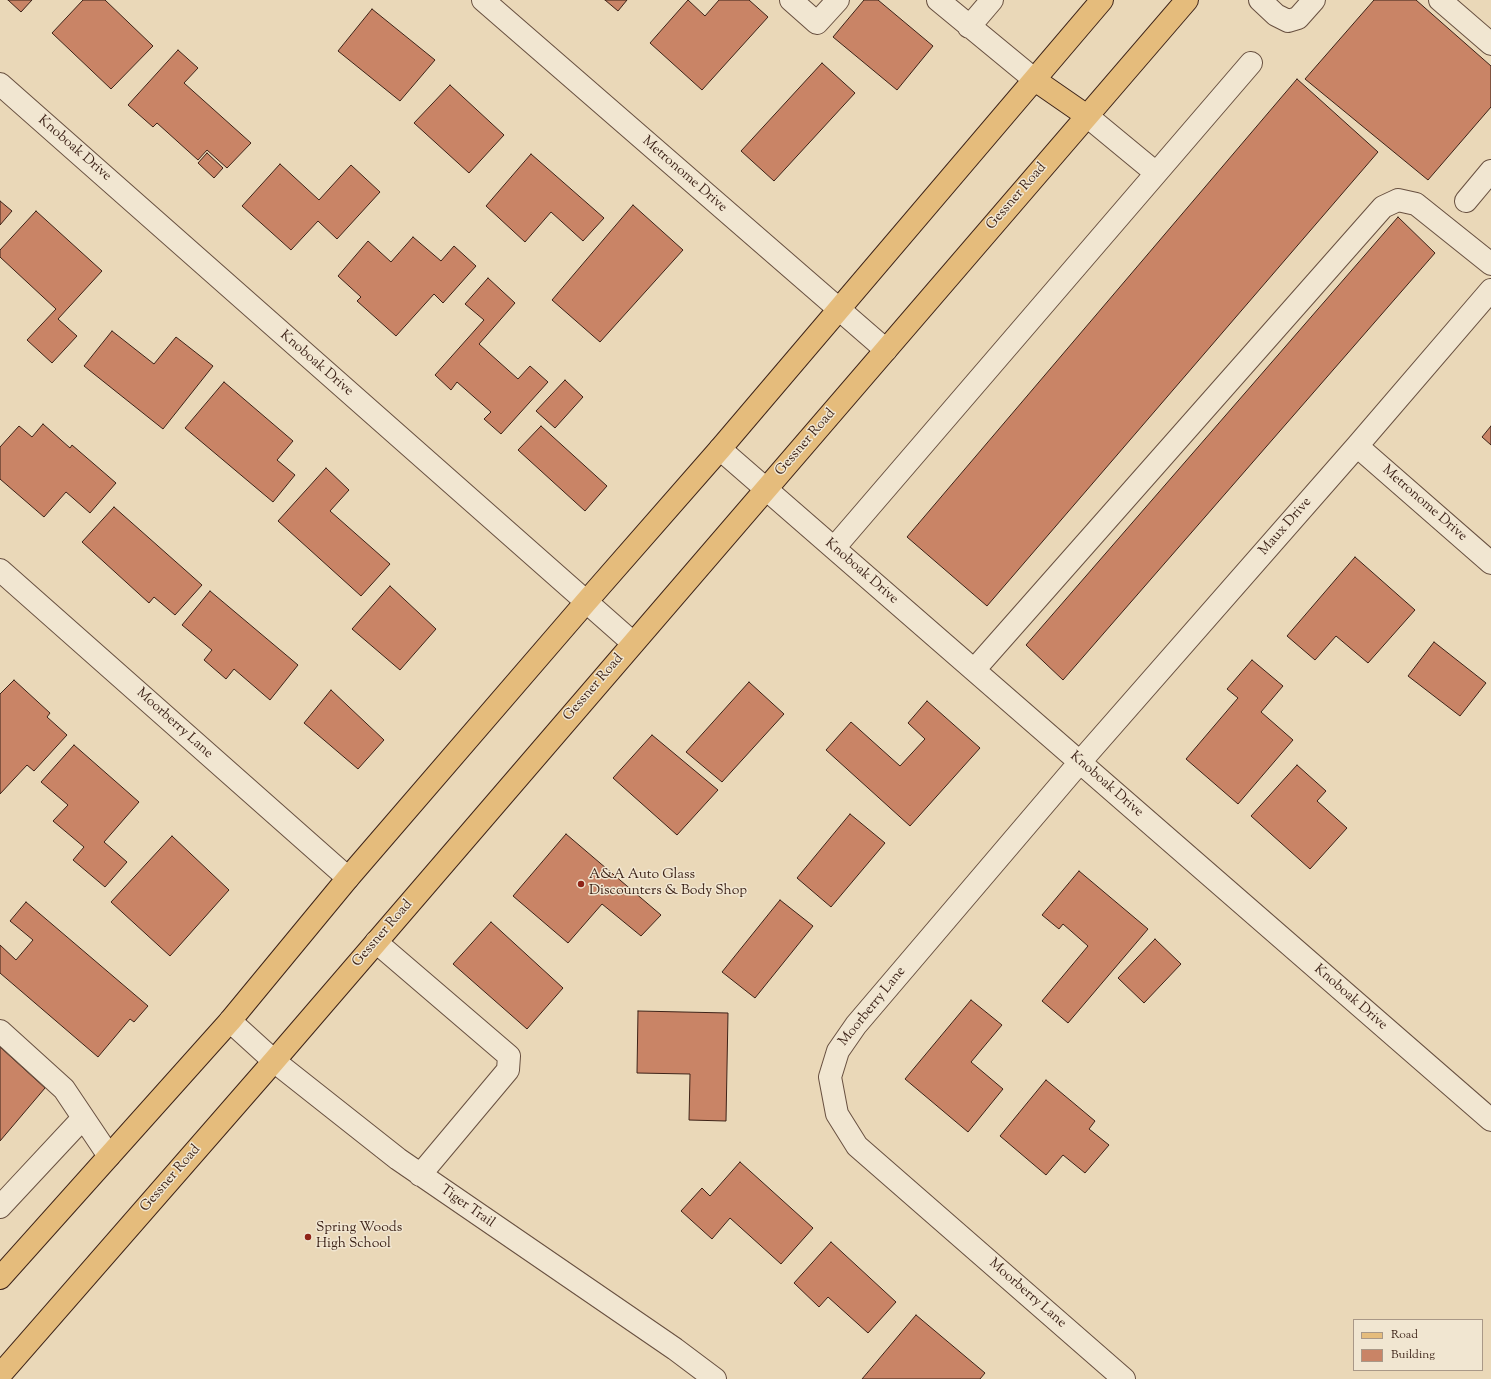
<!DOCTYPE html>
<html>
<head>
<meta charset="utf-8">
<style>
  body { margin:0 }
  #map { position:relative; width:1491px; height:1379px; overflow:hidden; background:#ead8b8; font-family:"Sorts Mill Goudy",serif }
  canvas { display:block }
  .legend { position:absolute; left:1353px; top:1319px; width:130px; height:52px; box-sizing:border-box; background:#f1e6d1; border:1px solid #a99887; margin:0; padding:5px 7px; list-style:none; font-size:12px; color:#3d2318 }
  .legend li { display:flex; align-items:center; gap:8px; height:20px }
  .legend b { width:20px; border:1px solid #a99887 }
</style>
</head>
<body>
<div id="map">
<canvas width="1491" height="1379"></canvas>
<ul class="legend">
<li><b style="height:5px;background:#e5bc7c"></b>Road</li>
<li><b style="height:11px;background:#c98466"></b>Building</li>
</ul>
</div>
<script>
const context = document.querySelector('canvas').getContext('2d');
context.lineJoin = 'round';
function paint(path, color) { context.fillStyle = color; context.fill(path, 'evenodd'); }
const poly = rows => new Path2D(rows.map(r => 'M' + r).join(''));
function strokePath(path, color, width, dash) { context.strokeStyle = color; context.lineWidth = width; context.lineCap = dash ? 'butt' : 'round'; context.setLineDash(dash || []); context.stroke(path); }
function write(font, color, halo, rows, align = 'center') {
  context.font = font + ' "Sorts Mill Goudy",serif'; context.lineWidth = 3; context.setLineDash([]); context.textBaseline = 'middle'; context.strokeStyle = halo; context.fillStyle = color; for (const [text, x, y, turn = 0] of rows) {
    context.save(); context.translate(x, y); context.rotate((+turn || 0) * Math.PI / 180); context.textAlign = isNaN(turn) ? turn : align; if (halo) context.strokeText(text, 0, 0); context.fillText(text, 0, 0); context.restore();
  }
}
const building = poly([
  [8,0,32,0,21,12,8,0],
  [83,0,105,0,153,46,111,89,52,33,83,0],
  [605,0,627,0,618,11,605,0],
  [688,0,705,16,719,0,749,0,768,17,702,90,650,43,688,0],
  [864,0,878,0,933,46,897,90,833,37,864,0],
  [1374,0,1416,0,1491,66,1491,107,1428,180,1305,79,1374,0],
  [372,9,435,60,400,101,338,51,372,9],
  [178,50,198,68,184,83,251,143,227,168,207,150,198,160,157,123,153,127,128,105,178,50],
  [822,63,855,93,774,181,741,151,822,63],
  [1297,79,1378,152,987,606,907,537,1297,79],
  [450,85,504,135,469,173,414,123,450,85],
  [207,153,223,168,214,178,198,163,207,153],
  [531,154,604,218,583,241,551,212,525,242,486,206,531,154],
  [280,164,319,200,351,165,380,192,337,239,318,221,291,250,242,206,280,164],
  [0,201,12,211,0,225,0,201],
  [633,205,683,250,600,342,552,300,633,205],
  [36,211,102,271,58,319,77,336,52,363,27,340,56,309,0,257,0,250,36,211],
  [1398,217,1435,253,1063,680,1026,645,1398,217],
  [413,237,441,261,454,246,476,266,443,303,434,294,396,336,357,301,361,297,338,276,368,241,391,262,413,237],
  [488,278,515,303,479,344,518,379,530,366,548,382,501,434,484,419,491,412,457,382,451,390,435,375,484,320,465,304,488,278],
  [112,331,154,364,176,337,213,366,163,429,84,366,112,331],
  [565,380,583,397,555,428,536,411,565,380],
  [224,382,293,441,277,460,295,475,273,502,185,428,224,382],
  [43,424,70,448,72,445,116,483,90,513,66,492,44,517,0,479,0,447,19,426,32,437,43,424],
  [541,426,607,486,585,511,518,450,541,426],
  [1491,426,1491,445,1482,437,1491,426],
  [326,468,349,490,330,511,390,564,361,596,278,521,326,468],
  [114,507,202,585,175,615,154,597,149,603,82,542,114,507],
  [1355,557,1415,610,1368,663,1336,636,1315,660,1287,636,1355,557],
  [390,586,436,629,400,670,352,629,390,586],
  [210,591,298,665,270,700,234,669,226,679,204,660,212,650,182,625,210,591],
  [1434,642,1486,683,1460,716,1408,676,1434,642],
  [1252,660,1283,686,1261,712,1293,740,1238,804,1186,759,1238,698,1227,689,1252,660],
  [14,680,50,713,47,717,67,735,34,771,27,765,0,794,0,694,14,680],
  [749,682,784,714,722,782,686,752,749,682],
  [331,690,384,740,358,769,304,723,331,690],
  [927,701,980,748,910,826,826,750,851,722,900,766,925,739,908,723,927,701],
  [652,735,718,790,677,835,613,778,652,735],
  [74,745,139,802,104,842,127,862,105,887,73,860,84,847,53,821,68,805,41,782,74,745],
  [1297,765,1326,791,1317,801,1347,828,1310,869,1251,816,1297,765],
  [850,814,885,843,831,907,797,878,850,814],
  [566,834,661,915,641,936,602,904,568,943,513,896,566,834],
  [172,836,229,890,170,956,111,902,172,836],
  [1079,871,1148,929,1068,1023,1042,1001,1088,946,1063,924,1059,929,1042,915,1079,871],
  [780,900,813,926,755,998,722,972,780,900],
  [26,902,148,1006,134,1022,130,1019,98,1057,0,973,0,945,16,960,33,940,10,921,26,902],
  [491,922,563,988,527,1029,453,964,491,922],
  [1155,939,1181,964,1144,1003,1118,978,1155,939],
  [971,1000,1002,1025,971,1062,1003,1089,968,1132,905,1079,971,1000],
  [638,1011,728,1013,726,1121,689,1120,690,1074,637,1073,638,1011],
  [0,1047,45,1088,0,1141,0,1047],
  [1046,1080,1095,1121,1089,1129,1109,1145,1085,1173,1063,1155,1046,1175,1000,1136,1046,1080],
  [740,1162,813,1228,781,1264,730,1218,712,1239,681,1211,702,1188,710,1196,740,1162],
  [831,1242,896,1302,868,1333,828,1297,819,1307,794,1283,831,1242],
  [916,1315,985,1373,980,1379,862,1379,916,1315]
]);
const minor = poly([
  [483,0,886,350],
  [791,0,817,23,838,0],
  [938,0,1035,80],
  [1260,0,1276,15,1288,21,1298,18,1314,0],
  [1440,0,1491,44],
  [969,27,992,0],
  [0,84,633,643],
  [1087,116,1156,173],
  [1466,201,1491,171],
  [1357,446,1491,563],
  [720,449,1491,1120],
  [834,548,1251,63],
  [0,570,348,878],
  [974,670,1383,207,1398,200,1416,204,1491,264],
  [376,942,509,1056,508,1070,420,1175],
  [230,1021,274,1061,398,1159,675,1349,715,1379],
  [0,1031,64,1089,109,1156],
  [0,1207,83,1118],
  [1124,1379,857,1146,837,1114,830,1077,838,1051,856,1025,1080,762,1357,446,1491,290]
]);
const major = poly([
  [1035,80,1087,116],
  [0,1278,230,1021,348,878,586,602,720,449,1102,0],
  [0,1375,274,1061,1187,0]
]);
const markers = [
  [581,884,4,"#8f2418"],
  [308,1237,4,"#8f2418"]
];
const streetNames = [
  ["Knoboak Drive",74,149,41],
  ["Metronome Drive",684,175,41],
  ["Gessner Road",1017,197,-49],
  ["Knoboak Drive",316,364,41],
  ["Gessner Road",806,443,-49],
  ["Metronome Drive",1424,504,41],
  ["Maux Drive",1286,527,-49],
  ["Knoboak Drive",861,572,41],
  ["Gessner Road",594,688,-49],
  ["Moorberry Lane",174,724,42],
  ["Knoboak Drive",1106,785,41],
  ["Gessner Road",383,934,-49],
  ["Knoboak Drive",1350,998,41],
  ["Moorberry Lane",873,1007,-51],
  ["Gessner Road",171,1179,-49],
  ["Tiger Trail",467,1207,35],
  ["Moorberry Lane",1027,1294,41]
];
const poiNames = [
  ["A&A Auto Glass",589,876],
  ["Discounters & Body Shop",589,892],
  ["Spring Woods",316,1229],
  ["High School",316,1245]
];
paint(building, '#c98466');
strokePath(building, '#3d2318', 1);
strokePath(minor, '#685040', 24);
strokePath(major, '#3d2318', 24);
strokePath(minor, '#f1e6d1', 22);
strokePath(major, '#e5bc7c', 22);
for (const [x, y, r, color] of markers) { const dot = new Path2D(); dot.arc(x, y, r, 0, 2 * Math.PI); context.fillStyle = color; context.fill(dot); strokePath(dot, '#f1e6d1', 1.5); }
write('14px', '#3d2318', '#f1e6d1', streetNames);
write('14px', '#3d2318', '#f1e6d1', poiNames, 'left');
</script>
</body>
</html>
